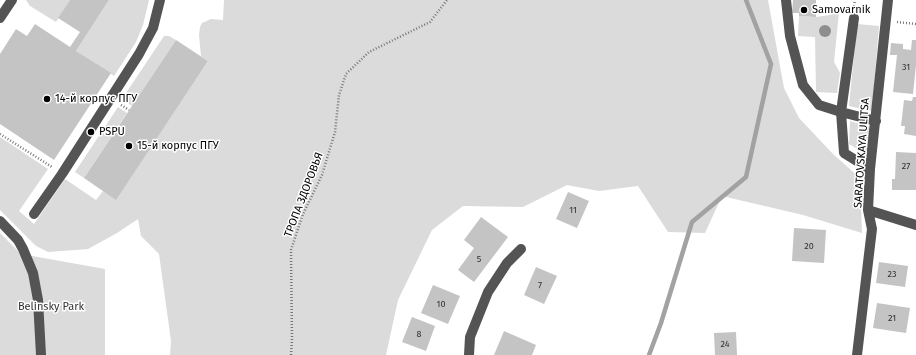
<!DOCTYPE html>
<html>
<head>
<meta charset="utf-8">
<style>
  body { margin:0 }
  canvas { display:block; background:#fff }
</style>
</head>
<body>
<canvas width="916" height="355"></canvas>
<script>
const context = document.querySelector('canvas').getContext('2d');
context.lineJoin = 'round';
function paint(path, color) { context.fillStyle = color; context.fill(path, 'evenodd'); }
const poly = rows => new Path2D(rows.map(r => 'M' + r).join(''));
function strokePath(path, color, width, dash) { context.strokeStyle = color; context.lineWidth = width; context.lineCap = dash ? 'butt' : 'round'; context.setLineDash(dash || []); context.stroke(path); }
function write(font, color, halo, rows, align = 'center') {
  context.font = font + ' "Fira Sans",sans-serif'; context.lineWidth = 3; context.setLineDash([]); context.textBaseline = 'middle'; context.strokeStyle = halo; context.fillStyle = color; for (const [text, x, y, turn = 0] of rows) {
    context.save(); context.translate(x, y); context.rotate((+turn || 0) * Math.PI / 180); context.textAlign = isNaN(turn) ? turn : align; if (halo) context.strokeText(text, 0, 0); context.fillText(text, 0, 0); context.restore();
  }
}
const green = poly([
  [26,0,70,0,56,22,30,6],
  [109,0,149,0,143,25,136,42,114,76,76,51],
  [224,0,768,0,784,88,799,118,833,154,860,178,862,233,803,215,722,196,705,233,668,232,638,186,599,191,567,185,523,207,463,206,432,230,398,300,386,355,170,355,171,341,159,254,141,236,138,219,117,233,88,249,48,252,36,246,0,210,0,137,48,169,19,211,34,224,65,179,96,200,103,191,116,199,208,61,201,56,199,35,200,27,202,23,211,19,223,20],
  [836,6,839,12,834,62,840,73,837,93,816,92,815,37,798,36,799,16,816,17,830,15],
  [857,24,879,26,872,111,849,106],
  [164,36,169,36,176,40,132,106,122,99],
  [118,107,127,113,84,178,75,172],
  [850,121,870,127,869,151,859,150,849,144],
  [0,233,21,254,105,269,105,355,0,355]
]);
const stream = poly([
  [649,355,661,323,692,222,746,177,771,64,746,0]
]);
const building = poly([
  [70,0,109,0,76,51,111,73,54,160,0,124,0,54,16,29,27,36,35,24,70,47,80,32,58,18],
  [793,0,816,0,816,17,799,16,799,13,792,13],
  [176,40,208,61,116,200,84,178],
  [912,40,916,40,916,65,913,94,893,92,897,55,890,55,891,43,903,44,903,49,911,50],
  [913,97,916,97,916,136,904,134,905,126,901,126,904,100,912,101],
  [896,152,916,153,916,190,892,190,892,179,895,179],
  [568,192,589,201,577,228,556,219],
  [481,217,508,237,474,282,458,270,474,248,464,240],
  [794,228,826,230,824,263,792,261],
  [879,262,908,266,905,287,876,283],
  [536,267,557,276,544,304,524,295],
  [433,285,460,296,448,324,421,313],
  [877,303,910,308,906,333,873,328],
  [412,317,435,326,426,351,402,342],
  [504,331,536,345,532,355,494,355],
  [736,332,737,355,715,355,714,333]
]);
const path = poly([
  [854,6,855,0],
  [897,22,916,24],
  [121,105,129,110],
  [0,134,52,167],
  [291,355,292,339,291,250,303,214,322,175,335,132,339,95,346,74,369,52,430,22,447,0]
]);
const minor = poly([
  [786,0,790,36,803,85,819,105,841,112,876,121],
  [0,18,12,0],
  [854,18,841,112,844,153,870,169],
  [868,210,916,225],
  [34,214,62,174,139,54,153,28,160,0],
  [0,221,18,240,23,249,33,273,38,300,41,355],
  [469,355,470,337,488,292,507,263,521,249],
  [857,355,872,229,868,210,870,169,888,0]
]);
const trees = [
  [825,31]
];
const markers = [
  [804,10,4,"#000"],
  [47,99,4,"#000"],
  [91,132,4,"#000"],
  [129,146,4,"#000"]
];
const numberNames = [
  ["31",906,67],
  ["27",906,166],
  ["11",573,210],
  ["20",809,246],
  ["5",479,259],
  ["23",892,274],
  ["7",540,285],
  ["10",441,304],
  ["21",892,318],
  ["8",419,334],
  ["24",725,344]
];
const poiNames = [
  ["Samovarnik",812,10],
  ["14-й корпус ПГУ",55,99],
  ["PSPU",99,132],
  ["15-й корпус ПГУ",137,146]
];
const streetNames = [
  ["SARATOVSKAYA ULITSA",862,153,-86],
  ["ТРОПА ЗДОРОВЬЯ",304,195,-69]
];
const parkNames = [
  ["Belinsky Park",51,307]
];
paint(green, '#dbdbdb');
strokePath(stream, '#a2a2a2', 4.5);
paint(building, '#c4c4c4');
strokePath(path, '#767676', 2.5, [1, 2]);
strokePath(minor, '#545454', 10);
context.fillStyle = '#8e8e8e';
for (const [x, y] of trees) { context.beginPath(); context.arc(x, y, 6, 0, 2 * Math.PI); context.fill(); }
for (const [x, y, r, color] of markers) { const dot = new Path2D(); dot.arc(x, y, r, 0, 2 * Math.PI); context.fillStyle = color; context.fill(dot); strokePath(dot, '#fff', 1.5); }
write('9px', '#313131', null, numberNames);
write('11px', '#000', '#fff', poiNames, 'left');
write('11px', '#000', '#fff', streetNames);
write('11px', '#323232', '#fff', parkNames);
</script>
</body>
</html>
